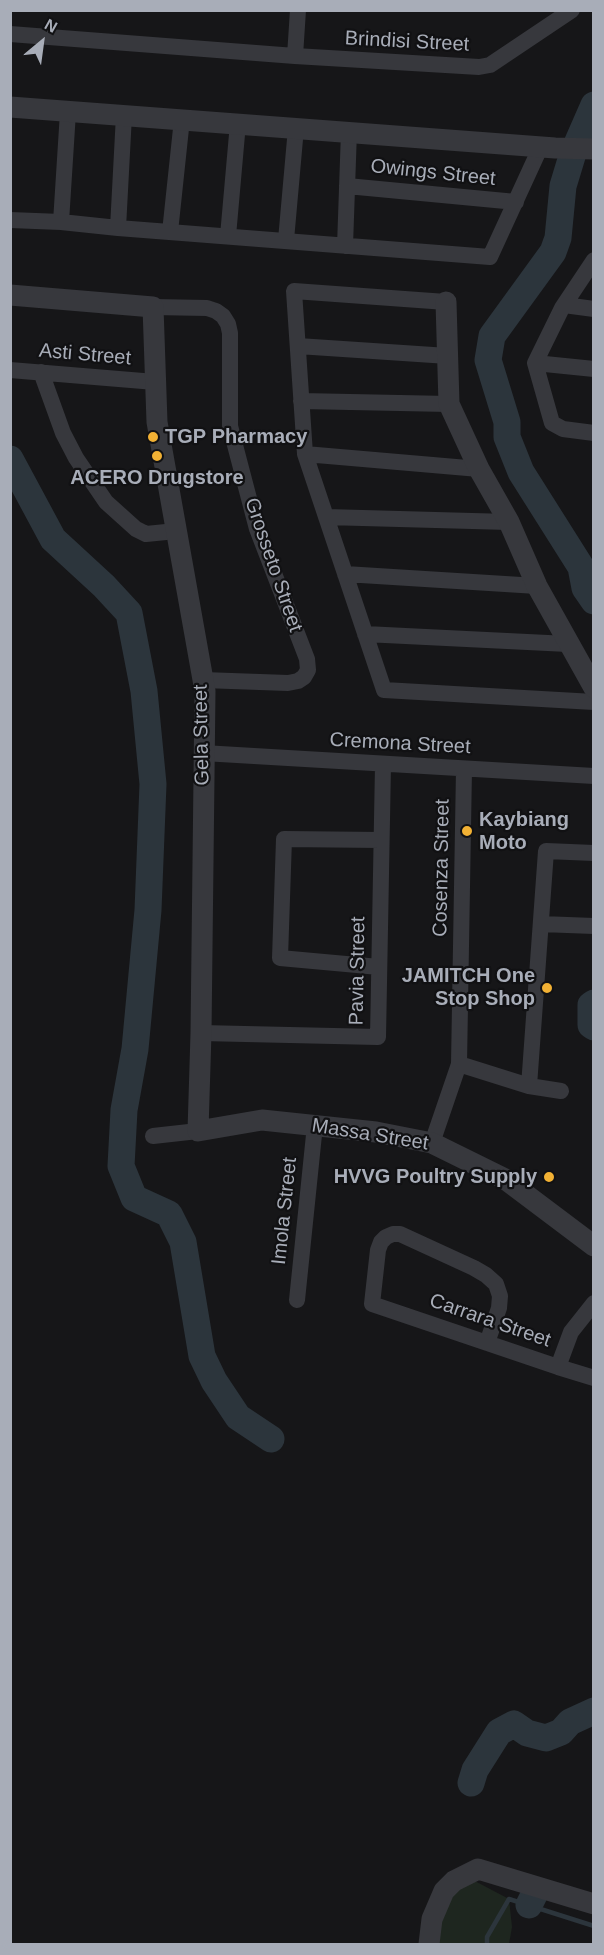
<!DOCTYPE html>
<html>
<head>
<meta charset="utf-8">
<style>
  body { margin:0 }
  #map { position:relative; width:604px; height:1955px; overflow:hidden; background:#161618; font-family:Helvetica,sans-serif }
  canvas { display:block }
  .frame { position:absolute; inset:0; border:12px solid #a8adb8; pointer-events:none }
  .north { position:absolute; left:12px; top:12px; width:60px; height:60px; -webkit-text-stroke:4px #111113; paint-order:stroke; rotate:29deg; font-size:16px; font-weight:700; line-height:24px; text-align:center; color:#a8adb8 }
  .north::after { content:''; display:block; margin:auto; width:21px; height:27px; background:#a8adb8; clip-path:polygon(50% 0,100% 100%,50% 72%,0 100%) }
</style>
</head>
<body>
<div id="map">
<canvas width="604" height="1955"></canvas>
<div class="frame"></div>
<div class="north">N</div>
</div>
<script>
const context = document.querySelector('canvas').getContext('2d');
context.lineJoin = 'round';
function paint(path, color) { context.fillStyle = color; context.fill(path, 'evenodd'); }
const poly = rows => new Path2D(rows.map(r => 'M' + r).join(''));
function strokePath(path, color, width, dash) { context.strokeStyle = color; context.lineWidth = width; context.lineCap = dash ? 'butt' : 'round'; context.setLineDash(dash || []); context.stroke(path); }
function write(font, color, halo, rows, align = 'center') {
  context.font = font + ' Helvetica,sans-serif'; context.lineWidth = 4.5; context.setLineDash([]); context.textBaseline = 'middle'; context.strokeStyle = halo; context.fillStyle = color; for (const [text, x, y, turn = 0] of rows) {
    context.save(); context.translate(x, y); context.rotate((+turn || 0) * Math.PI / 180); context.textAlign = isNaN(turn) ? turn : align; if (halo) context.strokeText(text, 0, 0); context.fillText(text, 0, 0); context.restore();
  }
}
const green = poly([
  [471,1879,509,1899,512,1927,509,1944,435,1944,440,1899]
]);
const stream = poly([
  [487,1944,487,1937,509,1899,594,1926]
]);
const river = poly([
  [594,105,573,153,563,186,558,238,553,252,492,336,488,360,507,422,507,437,521,472,581,567,585,588,594,601],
  [10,459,53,539,104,586,129,613,144,691,153,784,148,910,135,1049,124,1110,121,1166,134,1198,169,1214,183,1242,202,1356,214,1381,238,1417,271,1439],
  [594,1003,591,1005,591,1025,594,1027],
  [471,1783,475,1770,499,1732,514,1724,527,1733,546,1738,561,1732,570,1722,594,1711],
  [529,1905,535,1893]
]);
const minor = poly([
  [10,34,295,56,479,67,490,65,572,10],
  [295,56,298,10],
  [347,186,516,202],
  [10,220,61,222,118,228,490,257,541,146],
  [61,222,68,112],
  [118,228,124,115],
  [170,232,182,119],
  [228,236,238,123],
  [286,240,296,128],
  [345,246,349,131],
  [594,260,562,308,535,363,552,423,563,429,594,433],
  [446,302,294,291,305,454,384,690,594,702],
  [564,305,594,309],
  [153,307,207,308,216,311,223,316,228,324,230,333,230,426,257,529,307,659,308,670,304,677,298,681,288,683,203,680],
  [298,346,448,356],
  [535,363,594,369],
  [10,370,155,382],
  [41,372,63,433,76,458,106,502,136,529,146,534,176,531],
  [301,401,449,404],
  [305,454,479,469],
  [326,517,509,522],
  [345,574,537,586],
  [365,634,568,644],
  [203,753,594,776],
  [541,924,594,926],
  [379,967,280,958,284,839,381,840],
  [201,1033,378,1037,383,765],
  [459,1064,529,1086,561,1091],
  [529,1086,546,851,594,853],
  [153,1136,198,1131],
  [432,1143,459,1064,464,769],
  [297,1300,315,1125],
  [487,1343,499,1308,500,1296,496,1284,486,1275,474,1268,400,1234,393,1234,386,1237,381,1242,378,1250,372,1304,558,1367,594,1378],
  [558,1367,571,1332,594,1303]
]);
const tertiary = poly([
  [10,107,555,148,594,149],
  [10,295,153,307,157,422,205,691,201,1033,198,1131,262,1120,376,1132,432,1143,505,1179,594,1246],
  [446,302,449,404,479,469,509,522,537,586,594,688],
  [429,1944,432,1919,444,1891,454,1881,478,1869,594,1904]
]);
const markers = [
  [153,437,6,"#f2b134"],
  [157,456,6,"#f2b134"],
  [467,831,6,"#f2b134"],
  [547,988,6,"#f2b134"],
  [549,1177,6,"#f2b134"]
];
const streetNames = [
  ["Brindisi Street",407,42,3],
  ["Owings Street",433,173,6],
  ["Asti Street",85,355,5],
  ["Grosseto Street",273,565,71],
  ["Gela Street",202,735,-91],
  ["Cremona Street",400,744,3],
  ["Cosenza Street",442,868,-89],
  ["Pavia Street",358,971,-89],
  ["Massa Street",370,1135,9],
  ["Imola Street",285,1211,-84],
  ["Carrara Street",490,1321,19]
];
const poiNames = [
  ["TGP Pharmacy",165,437],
  ["ACERO Drugstore",157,478,"center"],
  ["Kaybiang",479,820],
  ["Moto",479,843],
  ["JAMITCH One",535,976,"right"],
  ["Stop Shop",535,999,"right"],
  ["HVVG Poultry Supply",537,1177,"right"]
];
paint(green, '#1e261f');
strokePath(stream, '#2c353c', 4.5);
strokePath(river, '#2c353c', 27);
strokePath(minor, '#37383d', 16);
strokePath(tertiary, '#37383d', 21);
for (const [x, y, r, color] of markers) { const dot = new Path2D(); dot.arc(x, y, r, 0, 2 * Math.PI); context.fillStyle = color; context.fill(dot); strokePath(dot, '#111113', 2); }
write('20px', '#a8adb8', '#111113', streetNames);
write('bold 20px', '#a8adb8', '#111113', poiNames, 'left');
</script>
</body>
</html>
